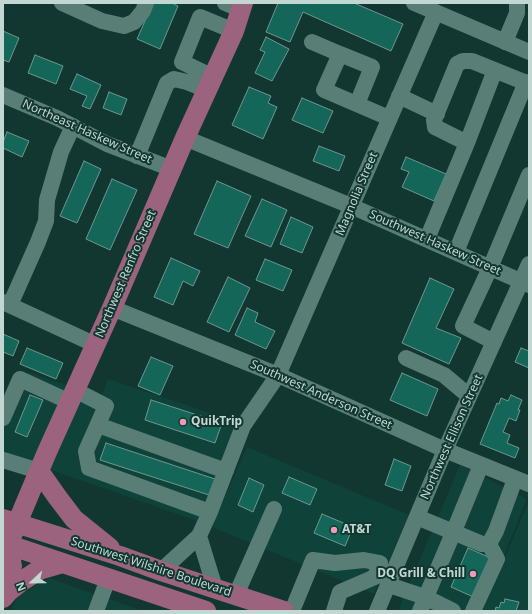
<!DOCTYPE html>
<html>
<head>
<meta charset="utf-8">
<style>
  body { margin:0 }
  #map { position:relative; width:532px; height:614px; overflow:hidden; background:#113730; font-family:"Noto Sans",sans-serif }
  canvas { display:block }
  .frame { position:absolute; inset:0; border:4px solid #c3d7d2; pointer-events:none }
  .north { position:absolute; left:12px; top:562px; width:40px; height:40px; -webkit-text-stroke:3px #113730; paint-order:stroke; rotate:248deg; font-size:11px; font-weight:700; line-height:16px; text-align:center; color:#c3d7d2 }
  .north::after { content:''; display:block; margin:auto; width:14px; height:18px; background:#c3d7d2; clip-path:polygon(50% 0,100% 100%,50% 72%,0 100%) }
</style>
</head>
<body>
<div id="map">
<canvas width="532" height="614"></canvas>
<div class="frame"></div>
<div class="north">N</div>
</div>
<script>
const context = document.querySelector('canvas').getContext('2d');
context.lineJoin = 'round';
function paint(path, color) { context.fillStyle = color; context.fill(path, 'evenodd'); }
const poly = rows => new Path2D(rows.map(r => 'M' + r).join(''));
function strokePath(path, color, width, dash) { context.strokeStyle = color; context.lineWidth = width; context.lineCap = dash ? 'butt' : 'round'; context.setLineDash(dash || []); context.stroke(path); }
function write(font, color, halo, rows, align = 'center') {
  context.font = font + ' "Noto Sans",sans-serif'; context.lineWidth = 4; context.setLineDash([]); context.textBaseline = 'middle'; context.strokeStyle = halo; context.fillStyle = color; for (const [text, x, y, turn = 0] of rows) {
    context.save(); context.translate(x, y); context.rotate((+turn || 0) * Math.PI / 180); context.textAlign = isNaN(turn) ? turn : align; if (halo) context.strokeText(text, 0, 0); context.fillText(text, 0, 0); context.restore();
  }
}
const built = poly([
  [28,372,101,397,108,379,237,422,200,522,3,453,3,429],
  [247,447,409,515,374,594,212,527],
  [460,465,527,499,481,611,398,611],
  [529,501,529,611,482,611],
  [49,578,143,611,11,611,18,596]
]);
const building = poly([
  [153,3,172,3,178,6,160,49,137,39,153,3],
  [278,3,354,3,403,24,391,51,303,12,290,42,266,32,278,3],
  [3,31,19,38,9,62,3,60,3,31],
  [266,37,289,49,272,81,255,73,265,52,260,50,266,37],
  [35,55,63,66,56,84,28,73,35,55],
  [77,74,101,85,90,109,82,106,87,96,70,89,77,74],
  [249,87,271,96,268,103,277,107,263,139,232,125,249,87],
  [109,92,127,99,121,115,103,108,109,92],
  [302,98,333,111,323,133,292,120,302,98],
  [7,132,29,141,22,157,3,148,3,142,7,132],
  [319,146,345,156,339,171,313,161,319,146],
  [406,157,446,174,434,201,402,187,409,172,401,169,406,157],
  [84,161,101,169,77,223,60,216,84,161],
  [112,179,137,190,110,250,86,239,112,179],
  [217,181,251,196,228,248,194,234,217,181],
  [262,199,287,210,271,247,245,236,262,199],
  [291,217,313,227,302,253,280,244,291,217],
  [171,258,200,271,193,286,183,281,173,305,154,297,171,258],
  [265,259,292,270,283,291,256,280,265,259],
  [228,277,250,288,229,332,207,322,228,277],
  [430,278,454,289,436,328,461,338,449,364,402,343,430,278],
  [247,308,258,313,255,322,275,331,266,349,235,335,247,308],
  [3,334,19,341,13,356,3,352,3,334],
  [27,348,63,363,56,379,20,364,27,348],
  [521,348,529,351,529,368,515,362,521,348],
  [151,357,173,366,160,395,138,386,151,357],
  [402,373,438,389,427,416,390,400,402,373],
  [30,395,43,400,27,437,15,432,30,395],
  [511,395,522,400,518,410,520,410,516,421,509,418,503,432,510,435,507,443,519,448,515,458,480,444,497,403,499,404,501,398,508,401,511,395],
  [151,400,222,423,215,443,145,420,151,400],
  [106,443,215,479,209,495,100,460,106,443],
  [394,459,411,466,402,491,385,485,394,459],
  [289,477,317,489,310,505,282,493,289,477],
  [249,478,264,485,253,512,238,505,249,478],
  [322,514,353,527,345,546,314,533,322,514],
  [468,548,495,560,478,599,451,587,468,548],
  [505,599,519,602,516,611,495,611,496,607,499,608,501,602,504,603,505,599]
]);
const minor = poly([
  [62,3,102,21,124,26,134,22,143,11,146,3],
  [225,3,241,10],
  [414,3,529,52],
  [312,42,340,54],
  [505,42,517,13,517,3],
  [213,77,182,62,200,17,234,31],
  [3,95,57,118,107,144,172,169],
  [399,96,437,114],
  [357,104,372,67,340,54,324,90,389,118],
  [185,138,351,206,529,285],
  [467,143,495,70],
  [137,156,167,83,174,79,187,82,207,90],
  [427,239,467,143,435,127,434,120,457,64,463,61,472,61,529,84],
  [456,252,526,82],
  [3,302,96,345],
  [10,305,38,242,46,221,47,200,61,152,73,126],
  [112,308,278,375,445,450,529,484],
  [494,342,463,326,490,268,529,175],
  [406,358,444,375,469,396],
  [75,390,106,406,86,451,89,468,210,512],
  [3,418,20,379,70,402],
  [98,425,226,471],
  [3,460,39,471],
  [417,517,482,544,489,544,496,531,515,479],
  [199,536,215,588],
  [161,571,199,536,210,512,243,426,278,375,436,12],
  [389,585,425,597,453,611],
  [236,595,274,509],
  [96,611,108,579],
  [292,611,313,560,335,563,364,560,380,563,375,577,340,592,334,611],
  [377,611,445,450,529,264],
  [420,611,454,531,481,465],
  [473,611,497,559,489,544]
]);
const major = poly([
  [39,471,58,498,74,519,110,548],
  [3,519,120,556,161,571,284,611],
  [3,543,206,611],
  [3,550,8,545,47,452,112,308,185,138,234,31,243,3],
  [3,588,12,566,8,545],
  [3,598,9,591,22,581,39,570,63,563]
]);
const markers = [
  [183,422,4,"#ef9ab8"],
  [334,530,4,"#ef9ab8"],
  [473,574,4,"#ef9ab8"]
];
const streetNames = [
  ["Northeast Haskew Street",87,132,24],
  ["Magnolia Street",357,194,-67],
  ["Southwest Haskew Street",435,243,24],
  ["Northwest Renfro Street",126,274,-67],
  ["Southwest Anderson Street",321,395,24],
  ["Northwest Ellison Street",452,437,-66],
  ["Southwest Wilshire Boulevard",151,567,18]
];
const poiNames = [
  ["QuikTrip",191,422],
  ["AT&T",342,530],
  ["DQ Grill & Chill",465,574,"right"]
];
paint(built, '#0f4239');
paint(building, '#146659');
strokePath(building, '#70968e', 1);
strokePath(minor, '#587e76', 16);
strokePath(major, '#9b637d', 20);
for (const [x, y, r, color] of markers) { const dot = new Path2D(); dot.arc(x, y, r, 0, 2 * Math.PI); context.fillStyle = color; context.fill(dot); strokePath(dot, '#113730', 1.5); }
write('12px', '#c3d7d2', '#113730', streetNames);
write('bold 12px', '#c3d7d2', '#113730', poiNames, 'left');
</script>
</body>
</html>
